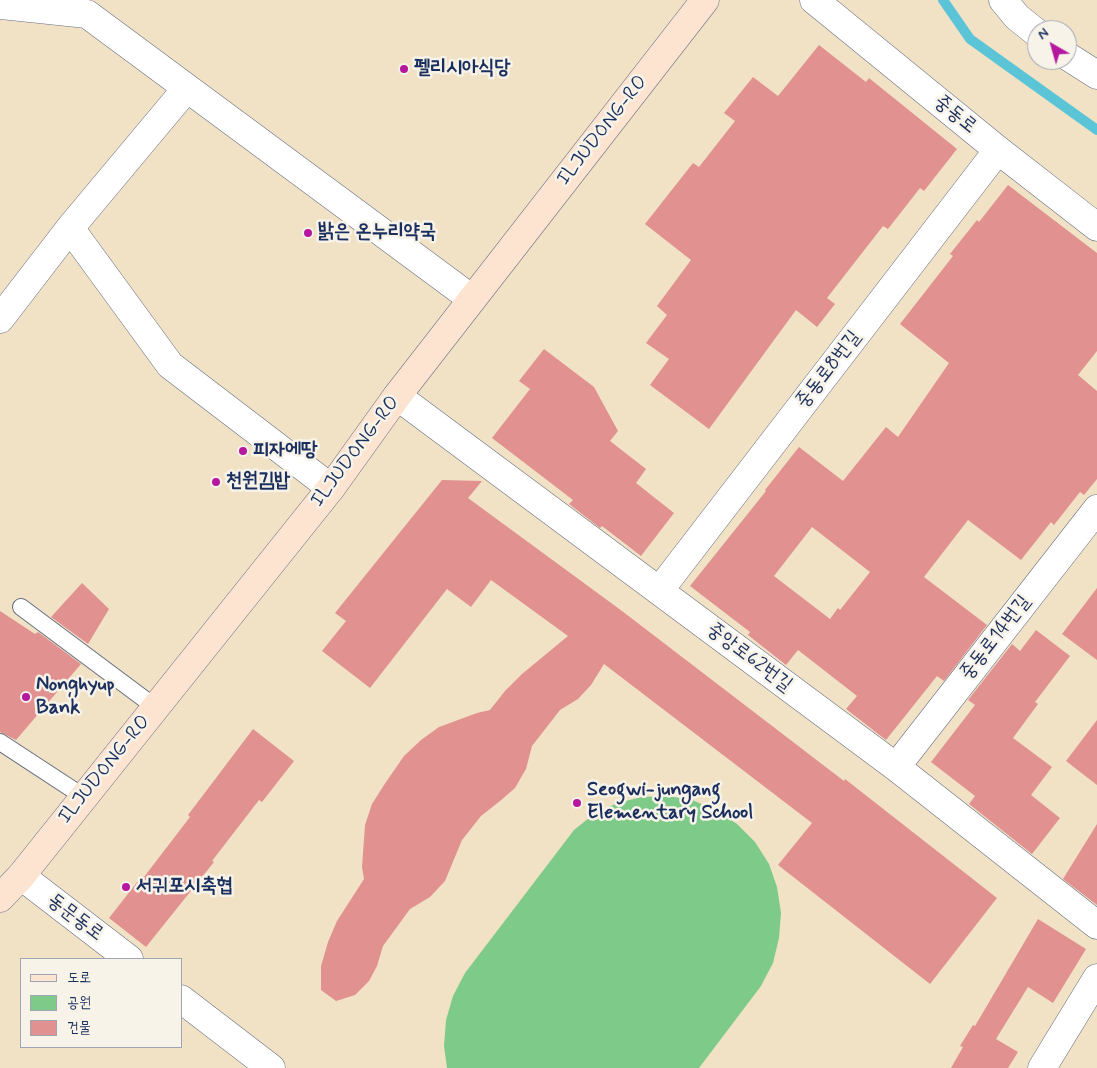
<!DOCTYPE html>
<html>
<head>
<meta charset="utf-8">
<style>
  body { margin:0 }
  #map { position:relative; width:1097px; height:1068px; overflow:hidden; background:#f1e2c6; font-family:Mynerve,"Poor Story",sans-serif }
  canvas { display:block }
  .legend { position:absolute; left:20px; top:958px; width:162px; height:90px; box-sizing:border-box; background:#f7f3e8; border:1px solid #9fa5b1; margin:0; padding:6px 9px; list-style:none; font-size:15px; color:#1b2f5e }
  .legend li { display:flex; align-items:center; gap:10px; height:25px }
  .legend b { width:25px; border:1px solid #9fa5b1 }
  .north { position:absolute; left:1027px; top:20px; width:50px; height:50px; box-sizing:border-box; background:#f7f3e8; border:1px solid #9fa5b1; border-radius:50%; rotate:322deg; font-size:14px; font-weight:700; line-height:20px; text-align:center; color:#1b2f5e }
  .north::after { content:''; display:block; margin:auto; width:18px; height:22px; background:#b5179e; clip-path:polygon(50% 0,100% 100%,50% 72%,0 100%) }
</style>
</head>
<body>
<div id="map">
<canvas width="1097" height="1068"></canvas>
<ul class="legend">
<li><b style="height:6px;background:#fde4d1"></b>도로</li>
<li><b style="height:14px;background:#7eca89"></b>공원</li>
<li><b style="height:14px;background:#e09190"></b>건물</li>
</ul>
<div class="north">N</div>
</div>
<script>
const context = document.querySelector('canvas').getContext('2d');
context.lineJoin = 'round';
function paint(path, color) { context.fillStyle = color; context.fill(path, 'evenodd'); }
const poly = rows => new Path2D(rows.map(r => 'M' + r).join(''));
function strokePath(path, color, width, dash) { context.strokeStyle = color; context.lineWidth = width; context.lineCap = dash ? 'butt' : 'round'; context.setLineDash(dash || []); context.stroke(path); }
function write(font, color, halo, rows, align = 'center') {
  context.font = font + ' Mynerve,"Poor Story",sans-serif'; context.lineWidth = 5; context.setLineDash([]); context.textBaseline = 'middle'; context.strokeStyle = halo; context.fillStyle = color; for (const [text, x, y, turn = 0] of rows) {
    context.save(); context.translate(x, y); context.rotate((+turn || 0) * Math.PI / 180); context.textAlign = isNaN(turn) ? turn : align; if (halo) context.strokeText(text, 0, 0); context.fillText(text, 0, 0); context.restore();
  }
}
const green = poly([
  [667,796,692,800,716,810,737,824,755,842,769,864,777,887,781,913,779,938,773,963,761,986,699,1068,447,1068,444,1046,446,1020,453,996,465,973,574,830,594,814,617,803,642,797]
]);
const stream = poly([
  [943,0,970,39,1097,130]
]);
const building = poly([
  [819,45,866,82,869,78,957,149,924,191,920,188,888,229,883,226,827,298,835,304,817,327,796,310,709,429,650,385,669,359,646,343,667,315,657,306,691,260,645,224,693,163,699,167,735,121,724,113,753,77,778,96],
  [1008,185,1097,253,1097,351,1078,375,1097,391,1097,479,1084,495,1080,492,1054,525,1051,522,1021,560,968,520,924,577,987,625,944,681,937,676,886,740,846,709,857,696,798,650,786,665,748,635,750,632,690,586,766,491,765,490,799,447,843,481,886,427,898,437,949,363,900,324,953,256,950,254,977,220,979,222],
  [812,527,870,572,840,610,838,608,830,619,774,576],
  [544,349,594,387,618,431,610,441,646,469,636,483,674,513,641,556,602,526,600,528,569,504,573,500,492,438,530,389,519,381],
  [442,480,482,481,468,498,622,611,844,781,845,779,997,898,930,984,778,865,812,823,604,664,591,685,578,699,560,710,532,746,526,769,515,788,500,801,481,816,462,840,445,881,430,897,410,909,383,946,377,966,369,981,355,995,336,1001,321,990,321,966,328,942,337,921,364,879,362,867,365,825,372,804,384,785,404,756,421,740,439,727,477,713,490,710,505,691,522,674,568,636,491,580,471,607,447,589,370,688,322,651,346,621,335,613],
  [82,583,109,609,88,644,51,617],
  [1097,588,1097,660,1062,634],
  [0,611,35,634,38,632,81,664,16,740,0,732],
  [1036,630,1070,656,1035,702,1038,704,1013,738,1052,767,1031,795,1060,818,1032,854,969,804,975,796,931,762,975,705,968,700,1012,644,1020,651],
  [1097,720,1097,785,1066,761],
  [253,729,294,761,262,802,259,800,212,861,214,862,146,947,109,918,142,876,144,877,190,817,188,815],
  [1097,824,1097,905,1063,879],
  [1038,919,1086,949,1053,1003,1028,987,996,1039,1018,1052,1008,1068,951,1068,963,1047,960,1046,973,1025,975,1026]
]);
const service = poly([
  [21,607,155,707],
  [0,742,84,797]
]);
const minor = poly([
  [814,0,998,150,1097,227],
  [1003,0,1017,17,1037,33],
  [0,5,87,14,472,299],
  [1067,56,1097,75],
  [70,228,170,365,331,488],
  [0,319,70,228,187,88],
  [397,396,896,767,1097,925],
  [659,591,998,150],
  [896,767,1097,509],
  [1042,1068,1097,978]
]);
const tertiary = poly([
  [21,876,129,959],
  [181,999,271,1068]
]);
const secondary = poly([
  [0,898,21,876,331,488,397,396,705,0]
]);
const markers = [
  [404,69,5,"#b5179e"],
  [308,233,5,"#b5179e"],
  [243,451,5,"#b5179e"],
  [216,482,5,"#b5179e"],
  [26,697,5,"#b5179e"],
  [577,803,5,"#b5179e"],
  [126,887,5,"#b5179e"]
];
const poiNames = [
  ["펠리시아식당",414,69],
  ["밝은 온누리약국",318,233],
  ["피자에땅",253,451],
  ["천원김밥",226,482],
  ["Nonghyup",36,686],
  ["Bank",36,709],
  ["Seogwi-jungang",587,791],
  ["Elementary School",587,814],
  ["서귀포시축협",136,887]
];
const streetNames = [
  ["중동로",955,115,39],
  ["ILJUDONG-RO",603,131,-52],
  ["중동로8번길",829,370,-52],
  ["ILJUDONG-RO",356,452,-53],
  ["중동로14번길",996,638,-52],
  ["중앙로62번길",749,658,37],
  ["ILJUDONG-RO",105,770,-51],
  ["동문동로",75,918,37]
];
paint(green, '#7eca89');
strokePath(stream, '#5bc5d7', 10);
paint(building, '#e09190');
strokePath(service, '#666e82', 18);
strokePath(minor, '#666e82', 29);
strokePath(tertiary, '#666e82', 29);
strokePath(secondary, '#666e82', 29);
strokePath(service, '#fff', 16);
strokePath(minor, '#fff', 28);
strokePath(tertiary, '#fff', 28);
strokePath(secondary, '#fde4d1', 28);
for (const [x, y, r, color] of markers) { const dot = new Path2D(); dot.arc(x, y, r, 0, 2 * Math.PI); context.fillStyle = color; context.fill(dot); strokePath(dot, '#f7f3e8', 2); }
write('bold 20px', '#1b2f5e', '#f7f3e8', poiNames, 'left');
write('20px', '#1b2f5e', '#f7f3e8', streetNames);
</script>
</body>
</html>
